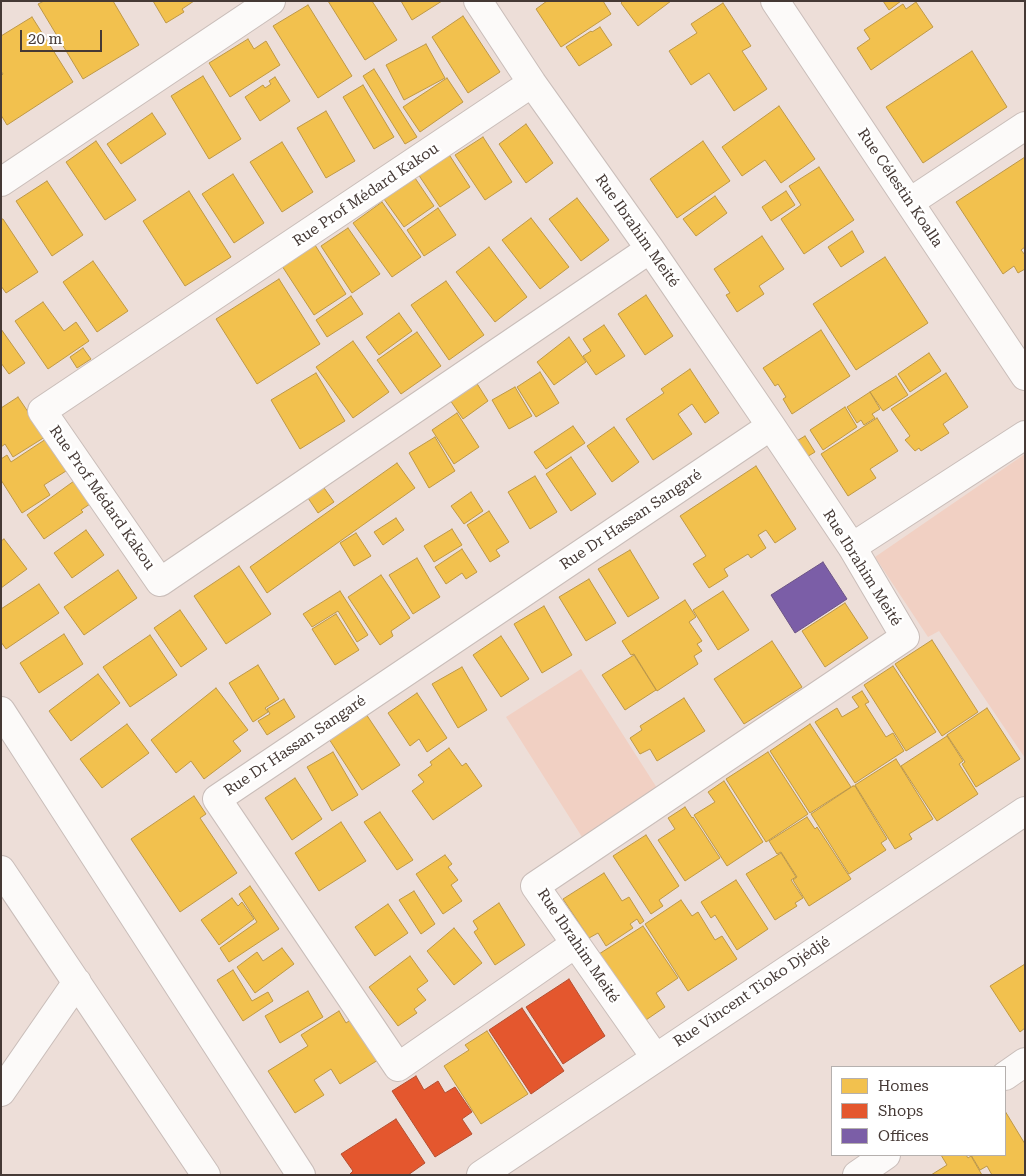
<!DOCTYPE html>
<html>
<head>
<meta charset="utf-8">
<style>
  body { margin:0 }
  #map { position:relative; width:1026px; height:1176px; overflow:hidden; background:#edded8; font-family:"Roboto Serif",serif }
  canvas { display:block }
  .frame { position:absolute; inset:0; border:2px solid #453935; pointer-events:none }
  .legend { position:absolute; left:831px; top:1066px; width:175px; height:90px; box-sizing:border-box; background:#fff; border:1px solid #b5b0ae; margin:0; padding:6px 9px; list-style:none; font-size:15px; color:#453935 }
  .legend li { display:flex; align-items:center; gap:10px; height:25px }
  .legend b { width:25px; border:1px solid #b5b0ae }
  .scale { position:absolute; left:20px; top:30px; width:82px; height:22px; box-sizing:border-box; border:2px solid #453935; border-top:0; padding-left:6px; font-size:15px; line-height:18px; white-space:nowrap; color:#453935; -webkit-text-stroke:4px #fff; paint-order:stroke }
</style>
</head>
<body>
<div id="map">
<canvas width="1026" height="1176"></canvas>
<div class="frame"></div>
<ul class="legend">
<li><b style="height:14px;background:#f2c14e"></b>Homes</li>
<li><b style="height:14px;background:#e4572e"></b>Shops</li>
<li><b style="height:14px;background:#7b5ea7"></b>Offices</li>
</ul>
<div class="scale">20 m</div>
</div>
<script>
const context = document.querySelector('canvas').getContext('2d');
context.lineJoin = 'round';
function paint(path, color) { context.fillStyle = color; context.fill(path, 'evenodd'); }
const poly = rows => new Path2D(rows.map(r => 'M' + r).join(''));
function strokePath(path, color, width, dash) { context.strokeStyle = color; context.lineWidth = width; context.lineCap = dash ? 'butt' : 'round'; context.setLineDash(dash || []); context.stroke(path); }
function write(font, color, halo, rows, align = 'center') {
  context.font = font + ' "Roboto Serif",serif'; context.lineWidth = 5; context.setLineDash([]); context.textBaseline = 'middle'; context.strokeStyle = halo; context.fillStyle = color; for (const [text, x, y, turn = 0] of rows) {
    context.save(); context.translate(x, y); context.rotate((+turn || 0) * Math.PI / 180); context.textAlign = isNaN(turn) ? turn : align; if (halo) context.strokeText(text, 0, 0); context.fillText(text, 0, 0); context.restore();
  }
}
const green = poly([
  [1025,454,1025,758,939,631,928,637,875,557],
  [581,669,657,788,582,837,506,717]
]);
const homes = poly([
  [44,1,113,1,139,45,83,79,38,4,44,1],
  [153,1,194,1,182,9,184,12,166,23,153,1],
  [328,1,372,1,397,40,365,60,328,1],
  [401,1,442,1,412,20,401,1],
  [547,1,603,1,611,14,561,47,536,9,547,1],
  [623,1,671,1,638,26,621,3,623,1],
  [883,1,901,1,889,10,883,1],
  [916,2,933,27,871,70,857,48,870,39,864,30,903,4,906,9,916,2],
  [723,3,751,46,742,51,767,89,734,111,709,73,691,85,669,51,697,33,691,24,723,3],
  [308,5,352,76,318,98,273,26,308,5],
  [463,16,500,72,468,93,432,37,463,16],
  [32,17,73,82,7,125,1,115,1,76,3,74,1,71,1,36,32,17],
  [600,27,612,45,579,66,566,47,591,31,592,32,600,27],
  [248,39,254,49,266,41,280,65,230,97,209,63,248,39],
  [426,44,445,78,404,100,386,65,426,44],
  [972,51,1007,107,923,163,886,107,972,51],
  [374,69,417,137,405,144,363,76,374,69],
  [203,76,241,139,209,159,171,96,203,76],
  [275,77,290,101,260,121,245,97,263,85,265,88,271,84,269,81,275,77],
  [447,78,463,102,420,132,403,107,447,78],
  [363,85,394,137,374,149,343,97,363,85],
  [779,106,815,159,781,183,765,160,742,176,722,147,779,106],
  [326,111,355,161,326,178,297,128,326,111],
  [152,113,166,134,121,164,107,144,152,113],
  [526,124,553,163,526,183,499,144,526,124],
  [483,137,512,182,485,200,455,155,483,137],
  [96,141,136,200,105,220,66,162,96,141],
  [703,141,730,181,677,218,650,179,703,141],
  [282,142,313,192,282,212,250,162,282,142],
  [448,153,470,187,440,207,418,174,448,153],
  [1025,157,1025,247,1021,250,1025,255,1025,269,1018,273,1014,266,1003,274,956,202,1025,157],
  [819,167,854,220,804,254,781,219,801,205,789,186,819,167],
  [233,174,264,223,234,243,202,194,233,174],
  [415,178,434,206,404,227,384,199,415,178],
  [47,181,83,235,52,256,16,201,47,181],
  [189,191,231,257,185,286,143,221,189,191],
  [786,191,795,205,771,221,762,207,786,191],
  [715,196,727,213,696,236,683,219,715,196],
  [577,198,609,240,581,261,549,219,577,198],
  [382,202,421,257,392,277,353,223,382,202],
  [438,208,456,235,424,256,407,230,438,208],
  [531,218,569,267,540,289,502,240,531,218],
  [1,219,3,219,38,272,6,293,1,286,1,219],
  [348,228,380,274,352,293,321,246,348,228],
  [852,231,864,252,841,267,828,247,852,231],
  [762,236,784,269,759,286,764,294,737,312,726,295,730,293,714,269,762,236],
  [315,245,346,294,314,315,282,266,315,245],
  [489,247,527,297,495,322,456,272,489,247],
  [885,257,928,323,856,370,813,304,885,257],
  [93,261,128,311,97,332,63,282,93,261],
  [279,279,320,344,257,384,216,319,279,279],
  [446,281,484,335,449,360,411,305,446,281],
  [646,295,673,336,645,355,618,314,646,295],
  [351,296,363,314,327,337,316,320,351,296],
  [43,302,64,331,76,322,89,341,48,369,15,321,43,302],
  [399,313,412,331,379,355,366,337,399,313],
  [604,325,625,356,596,375,583,356,591,351,583,339,604,325],
  [1,329,25,363,9,374,1,363,1,329],
  [821,330,850,376,792,414,783,399,786,397,778,384,775,386,763,368,821,330],
  [417,332,441,366,401,394,377,360,417,332],
  [569,337,586,362,554,385,537,362,569,337],
  [353,341,389,392,353,418,316,367,353,341],
  [83,348,91,359,77,368,70,357,83,348],
  [929,353,941,371,910,392,898,374,929,353],
  [690,369,719,413,705,423,692,404,678,414,692,434,653,460,626,419,664,393,661,389,690,369],
  [540,372,559,403,536,417,517,387,540,372],
  [316,373,345,421,300,449,271,400,316,373],
  [946,373,968,407,943,424,949,433,921,451,919,448,915,451,905,440,910,436,891,409,946,373],
  [896,376,908,395,883,411,870,392,896,376],
  [476,382,488,401,463,419,450,400,476,382],
  [515,387,532,416,509,429,492,400,515,387],
  [870,392,880,409,872,414,875,418,864,425,861,420,857,423,847,407,870,392],
  [18,397,45,437,13,457,5,444,1,447,1,408,18,397],
  [845,407,857,427,823,450,810,430,845,407],
  [457,413,479,447,454,464,432,430,457,413],
  [877,418,898,451,870,469,876,478,848,496,821,454,877,418],
  [573,426,585,443,546,469,534,452,573,426],
  [614,427,639,462,612,482,587,446,614,427],
  [805,436,815,452,805,458,795,442,805,436],
  [435,437,455,471,429,488,409,453,435,437],
  [46,439,66,471,44,485,50,495,22,513,1,480,1,459,7,455,11,462,46,439],
  [571,457,596,494,571,511,546,474,571,457],
  [397,463,415,488,267,593,250,567,397,463],
  [756,466,796,529,775,543,766,530,758,535,766,548,751,558,748,554,724,569,728,576,709,588,693,564,706,556,680,516,756,466],
  [535,476,557,512,530,529,508,492,535,476],
  [74,481,90,504,81,510,83,512,44,539,27,515,74,481],
  [322,485,334,502,318,513,306,495,322,485],
  [471,492,483,511,464,524,451,506,471,492],
  [489,511,509,542,496,550,500,556,490,562,467,525,489,511],
  [396,518,404,530,383,545,374,532,396,518],
  [452,529,462,545,434,562,424,546,452,529],
  [86,530,104,555,72,578,54,553,86,530],
  [356,533,371,556,354,566,340,543,356,533],
  [4,539,27,569,1,588,1,541,4,539],
  [462,549,477,572,466,579,462,573,446,584,435,567,462,549],
  [630,550,659,598,628,617,598,569,630,550],
  [417,558,440,597,413,614,389,575,417,558],
  [239,566,271,614,226,644,194,596,239,566],
  [118,570,137,598,84,635,64,607,118,570],
  [381,575,410,618,391,631,393,636,380,645,348,597,381,575],
  [589,579,616,623,586,641,559,597,589,579],
  [39,584,59,613,6,649,1,642,1,609,39,584],
  [340,591,368,635,357,642,338,611,312,627,303,614,340,591],
  [723,591,749,630,718,650,693,610,723,591],
  [685,600,696,617,689,622,702,641,697,644,702,651,694,656,698,664,657,691,634,654,631,655,622,641,685,600],
  [845,603,868,638,825,667,802,631,845,603],
  [544,606,572,655,542,673,514,624,544,606],
  [180,610,207,649,181,667,154,628,180,610],
  [336,614,359,650,335,665,312,629,336,614],
  [64,634,83,664,39,693,20,663,64,634],
  [150,635,177,675,130,707,103,667,150,635],
  [501,636,529,679,501,697,473,655,501,636],
  [932,640,978,712,942,736,895,664,932,640],
  [772,641,802,687,744,724,714,679,772,641],
  [634,655,656,690,625,710,602,675,634,655],
  [258,665,279,699,265,708,268,712,253,722,229,683,258,665],
  [893,666,936,732,906,751,864,685,893,666],
  [462,667,487,710,458,728,432,684,462,667],
  [98,674,120,703,71,741,49,711,98,674],
  [216,688,248,730,233,741,241,751,204,779,191,761,176,773,151,740,216,688],
  [862,691,869,702,865,704,886,737,893,733,904,751,855,783,815,722,837,708,842,717,859,707,852,697,862,691],
  [417,693,447,738,427,752,419,739,410,746,388,713,417,693],
  [684,698,705,731,657,761,650,749,640,754,630,738,642,730,640,726,684,698],
  [284,699,295,717,267,735,258,721,270,714,267,709,284,699],
  [987,708,1020,759,976,787,962,764,965,762,947,735,987,708],
  [366,714,400,765,362,790,329,739,366,714],
  [127,724,149,753,102,788,80,759,127,724],
  [810,724,851,787,810,813,770,751,810,724],
  [947,736,963,761,959,764,978,794,937,821,901,766,947,736],
  [449,748,462,766,466,763,482,786,433,820,412,791,424,782,418,775,432,765,430,762,449,748],
  [333,752,358,795,332,811,307,767,333,752],
  [768,752,808,814,766,842,726,779,768,752],
  [896,759,933,819,909,834,912,839,895,849,855,785,896,759],
  [295,778,322,819,292,840,265,798,295,778],
  [724,781,763,842,727,866,694,815,715,802,708,792,724,781],
  [853,786,855,786,887,839,881,843,886,850,849,874,811,814,853,786],
  [194,796,206,814,200,818,237,873,180,912,131,839,194,796],
  [685,807,692,818,693,817,720,858,685,881,658,840,675,829,668,818,685,807],
  [380,812,413,860,397,870,364,822,380,812],
  [807,817,815,829,817,827,851,879,809,906,793,880,797,877,781,852,777,854,769,841,807,817],
  [341,822,366,861,319,891,295,853,341,822],
  [646,835,679,886,659,900,663,906,651,914,613,856,646,835],
  [781,853,796,877,791,880,803,898,795,903,797,906,775,920,746,874,781,853],
  [445,855,452,864,448,867,458,880,451,885,462,901,443,914,416,874,445,855],
  [604,873,622,901,629,897,644,921,640,924,637,919,630,924,633,928,606,946,598,933,589,938,563,899,604,873],
  [736,880,768,929,737,950,715,915,711,918,701,902,736,880],
  [250,886,279,929,229,962,220,948,257,922,239,894,250,886],
  [414,891,435,924,421,934,399,900,414,891],
  [232,898,238,906,242,902,254,919,219,945,201,920,232,898],
  [681,900,692,916,698,912,715,940,722,936,737,959,688,991,645,924,681,900],
  [499,903,525,945,495,965,474,932,478,929,473,921,499,903],
  [388,904,408,933,375,956,355,927,388,904],
  [643,926,678,978,656,993,665,1007,643,1022,599,954,643,926],
  [454,928,482,963,454,985,427,951,454,928],
  [282,948,294,964,255,993,237,967,257,952,263,961,282,948],
  [410,956,428,981,417,989,426,1000,414,1009,417,1013,398,1026,369,987,410,956],
  [1025,964,1025,1028,1020,1032,990,986,1025,964],
  [233,970,252,1001,268,992,273,1001,243,1021,217,980,233,970],
  [308,991,323,1017,280,1043,265,1016,308,991],
  [339,1011,346,1023,352,1019,378,1060,340,1084,331,1069,314,1080,324,1095,295,1113,268,1071,308,1046,301,1035,339,1011],
  [487,1031,528,1094,481,1124,444,1066,469,1050,465,1045,487,1031],
  [1005,1111,1025,1144,1025,1175,992,1175,987,1166,980,1170,971,1155,1005,1155,1005,1111],
  [941,1155,966,1155,968,1158,971,1156,982,1175,931,1175,947,1165,941,1155]
]);
const shops = poly([
  [569,979,605,1036,563,1064,526,1007,569,979],
  [522,1008,564,1071,531,1094,489,1030,522,1008],
  [416,1076,424,1090,438,1081,445,1093,455,1087,472,1112,462,1119,472,1134,435,1157,392,1091,416,1076],
  [396,1119,425,1163,408,1175,349,1175,353,1171,341,1154,396,1119]
]);
const offices = poly([
  [823,562,847,599,795,633,771,595,823,562]
]);
const street = poly([
  [478,1,532,83,650,249,771,426,852,547,905,637,535,886,655,1057],
  [775,1,1025,376],
  [532,83,42,411,160,582,650,249],
  [1,182,271,1],
  [910,202,1025,126],
  [852,547,1025,435],
  [1,711,301,1175],
  [1,870,206,1175],
  [575,944,398,1067,217,799,771,426],
  [1005,1076,1025,1062],
  [1,1092,77,982],
  [857,1175,886,1155]
]);
const secondary = poly([
  [481,1175,1025,811]
]);
const streetNames = [
  ["Rue Célestin Koalla",900,188,56],
  ["Rue Prof Médard Kakou",366,195,-34],
  ["Rue Ibrahim Meité",637,231,55],
  ["Rue Prof Médard Kakou",102,498,55],
  ["Rue Dr Hassan Sangaré",631,520,-34],
  ["Rue Ibrahim Meité",862,568,58],
  ["Rue Dr Hassan Sangaré",295,746,-34],
  ["Rue Ibrahim Meité",578,946,56],
  ["Rue Vincent Tioko Djédjé",752,992,-34]
];
paint(green, '#f1d0c3');
paint(homes, '#f2c14e');
strokePath(homes, '#be9846', 1);
paint(shops, '#e4572e');
strokePath(shops, '#b44e30', 1);
paint(offices, '#7b5ea7');
strokePath(offices, '#6b5385', 1);
strokePath(street, '#c9bdb9', 30);
strokePath(secondary, '#c9bdb9', 30);
strokePath(street, '#fcfaf9', 28);
strokePath(secondary, '#fcfaf9', 28);
write('15px', '#453935', '#fff', streetNames);
</script>
</body>
</html>
